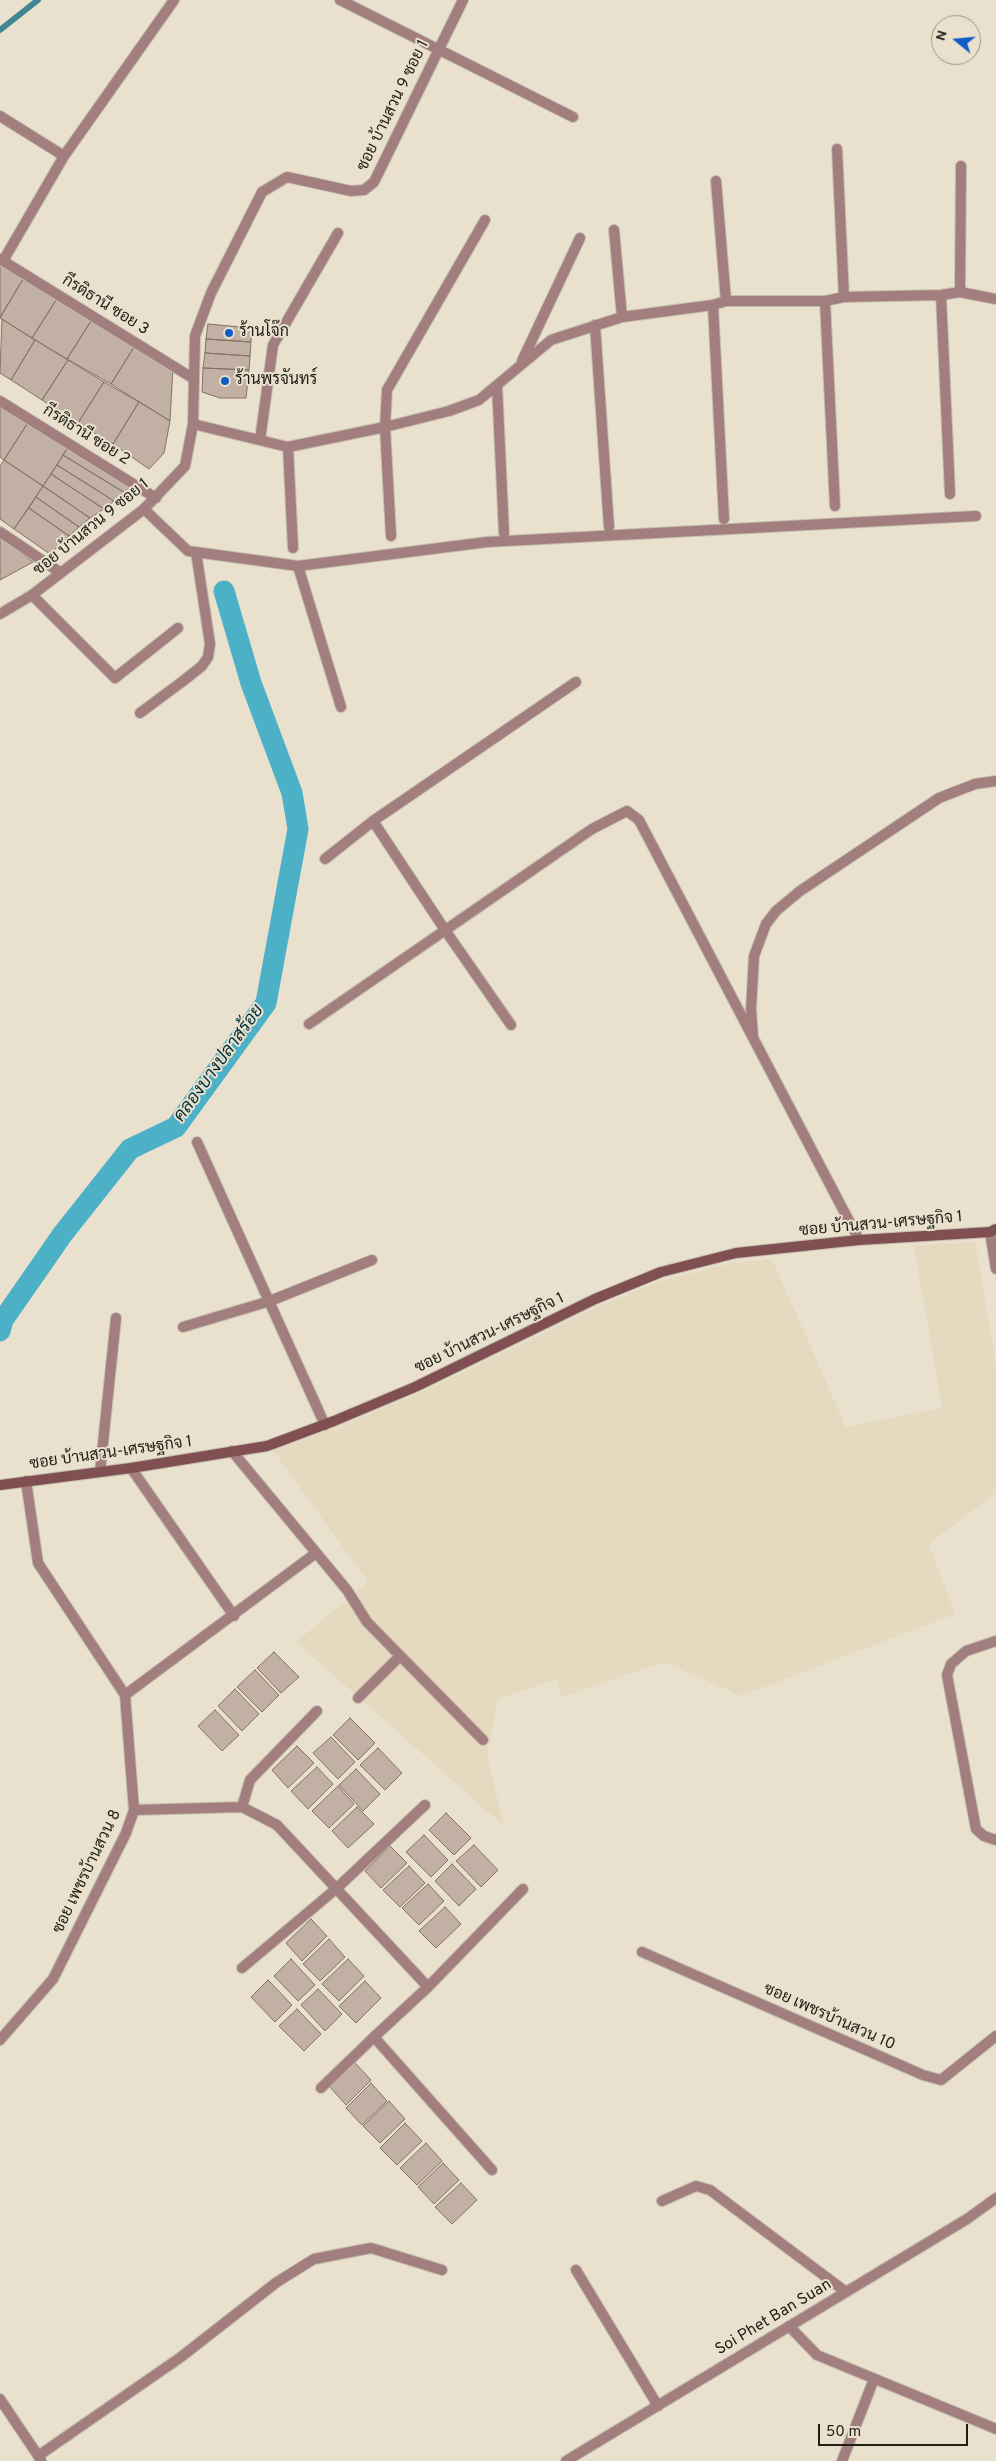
<!DOCTYPE html>
<html>
<head>
<meta charset="utf-8">
<style>
  body { margin:0 }
  #map { position:relative; width:996px; height:2461px; overflow:hidden; background:#e9e1ce; font-family:Overpass,sans-serif }
  canvas { display:block }
  .north { position:absolute; left:931px; top:15px; width:50px; height:50px; box-sizing:border-box; background:#e9e1ce; border:1px solid #999385; border-radius:50%; rotate:287deg; font-size:14px; font-weight:700; line-height:20px; text-align:center; color:#221f17 }
  .north::after { content:''; display:block; margin:auto; width:18px; height:22px; background:#0f5cc6; clip-path:polygon(50% 0,100% 100%,50% 72%,0 100%) }
  .scale { position:absolute; left:818px; top:2424px; width:150px; height:22px; box-sizing:border-box; border:2px solid #221f17; border-top:0; padding-left:6px; font-size:15px; line-height:18px; white-space:nowrap; color:#221f17; -webkit-text-stroke:4px #e9e1ce; paint-order:stroke }
</style>
</head>
<body>
<div id="map">
<canvas width="996" height="2461"></canvas>
<div class="north">N</div>
<div class="scale">50 m</div>
</div>
<script>
const context = document.querySelector('canvas').getContext('2d');
context.lineJoin = 'round';
function paint(path, color) { context.fillStyle = color; context.fill(path, 'evenodd'); }
const poly = rows => new Path2D(rows.map(r => 'M' + r).join(''));
function strokePath(path, color, width, dash) { context.strokeStyle = color; context.lineWidth = width; context.lineCap = dash ? 'butt' : 'round'; context.setLineDash(dash || []); context.stroke(path); }
function write(font, color, halo, rows, align = 'center') {
  context.font = font + ' Overpass,Sarabun,sans-serif'; context.lineWidth = 4; context.setLineDash([]); context.textBaseline = 'middle'; context.strokeStyle = halo; context.fillStyle = color; for (const [text, x, y, turn = 0] of rows) {
    context.save(); context.translate(x, y); context.rotate((+turn || 0) * Math.PI / 180); context.textAlign = isNaN(turn) ? turn : align; if (halo) context.strokeText(text, 0, 0); context.fillText(text, 0, 0); context.restore();
  }
}
const built = poly([
  [975,1242,996,1365,996,1493,929,1544,955,1614,741,1696,664,1662,562,1697,556,1679,498,1699,487,1756,504,1826,296,1642,368,1582,272,1449,339,1427,424,1391,597,1307,660,1281,732,1263,772,1259,846,1427,942,1408,914,1246]
]);
const stream = poly([
  [0,30,38,0]
]);
const canal = poly([
  [0,1331,3,1320,62,1235,130,1149,176,1127,266,1003,298,829,292,793,251,683,224,591]
]);
const building = poly([
  [0,261,25,276,0,317,0,261],
  [25,276,58,297,32,338,0,318,25,276],
  [58,297,93,318,67,359,32,338,58,297],
  [93,318,136,344,111,384,67,359,93,318],
  [2,319,35,340,11,380,0,373,2,319],
  [208,324,252,328,251,342,206,339,208,324],
  [206,339,251,342,250,356,205,353,206,339],
  [35,340,68,360,42,400,11,380,35,340],
  [136,344,173,367,170,421,111,384,136,344],
  [205,353,250,356,249,370,203,368,205,353],
  [68,360,104,382,78,423,42,400,68,360],
  [203,368,249,370,246,398,220,398,202,392,203,368],
  [104,382,139,402,113,444,78,423,104,382],
  [139,402,170,421,164,453,149,469,113,444,139,402],
  [0,403,29,421,4,460,0,457,0,403],
  [29,421,69,446,43,486,4,460,29,421],
  [69,446,136,485,125,493,63,455,69,446],
  [63,455,125,493,114,501,57,465,63,455],
  [4,460,43,486,14,529,0,519,0,466,4,460],
  [57,465,114,501,104,509,51,474,57,465],
  [51,474,104,509,90,518,43,486,51,474],
  [43,486,90,518,79,527,36,497,43,486],
  [36,497,79,527,69,536,29,508,36,497],
  [29,508,69,536,50,554,14,529,29,508],
  [0,537,33,562,0,580,0,537],
  [274,1652,299,1677,281,1693,257,1668,274,1652],
  [255,1670,279,1695,262,1712,237,1687,255,1670],
  [235,1689,259,1714,242,1731,218,1706,235,1689],
  [215,1710,239,1735,222,1751,198,1726,215,1710],
  [350,1718,375,1743,358,1760,333,1735,350,1718],
  [331,1737,355,1762,338,1779,313,1753,331,1737],
  [297,1746,314,1763,288,1788,272,1770,297,1746],
  [378,1748,402,1773,385,1790,360,1765,378,1748],
  [317,1767,333,1784,308,1809,291,1791,317,1767],
  [356,1769,380,1794,363,1811,339,1785,356,1769],
  [338,1786,354,1804,329,1828,312,1811,338,1786],
  [357,1807,374,1824,348,1848,332,1831,357,1807],
  [446,1813,471,1838,454,1855,429,1830,446,1813],
  [424,1835,448,1860,431,1877,406,1852,424,1835],
  [474,1845,498,1870,481,1887,456,1861,474,1845],
  [390,1846,407,1863,381,1888,365,1871,390,1846],
  [452,1864,476,1889,459,1906,435,1881,452,1864],
  [409,1866,425,1883,400,1907,383,1890,409,1866],
  [428,1884,444,1901,419,1925,402,1908,428,1884],
  [445,1907,461,1924,436,1948,419,1931,445,1907],
  [311,1919,327,1936,302,1961,286,1943,311,1919],
  [329,1939,345,1957,320,1981,303,1964,329,1939],
  [291,1959,315,1985,298,2001,274,1976,291,1959],
  [348,1959,364,1976,339,2001,322,1984,348,1959],
  [268,1980,292,2005,275,2022,251,1997,268,1980],
  [365,1981,381,1998,356,2023,339,2006,365,1981],
  [318,1989,342,2014,325,2031,301,2005,318,1989],
  [297,2009,321,2034,304,2051,279,2026,297,2009],
  [355,2063,371,2080,346,2105,330,2087,355,2063],
  [371,2083,387,2101,362,2125,346,2108,371,2083],
  [389,2101,405,2119,380,2143,363,2126,389,2101],
  [405,2123,422,2141,397,2165,380,2148,405,2123],
  [426,2143,442,2161,417,2185,400,2168,426,2143],
  [443,2163,459,2180,434,2204,418,2187,443,2163],
  [461,2183,477,2200,452,2224,435,2207,461,2183]
]);
const lane = poly([
  [144,509,188,551,298,566,487,542,976,516],
  [32,595,115,678,178,628],
  [140,713,183,681,202,666,208,657,210,644,196,552],
  [753,1037,751,1009,754,956,766,924,776,911,800,891,939,798,975,784,996,781],
  [232,1451,347,1590,367,1622,483,1740],
  [131,1468,234,1616],
  [100,1472,116,1318],
  [125,1695,316,1553],
  [358,1698,400,1656],
  [662,2201,696,2186,710,2190,846,2292],
  [576,2270,658,2406]
]);
const street = poly([
  [340,0,573,117],
  [0,116,64,156],
  [837,149,844,297],
  [716,181,726,301],
  [614,230,622,317],
  [0,259,194,379],
  [3,261,64,156,174,0],
  [960,292,961,166],
  [941,295,950,494],
  [825,301,835,506],
  [713,305,724,519],
  [595,325,609,527],
  [522,361,580,238],
  [497,385,504,533],
  [0,401,156,498],
  [193,424,288,447,385,427,449,411,479,400,551,340,622,317,713,305,726,301,825,301,844,297,941,295,960,292,996,299],
  [260,440,273,345,338,233],
  [288,447,293,548],
  [0,532,61,573,56,576],
  [391,536,385,427,387,390,485,220],
  [298,566,341,707],
  [0,614,32,595,144,509,185,466,193,424,195,336,211,293,262,192,287,177,351,191,364,190,374,182,463,0],
  [373,821,445,930,511,1025],
  [325,859,373,821,576,682],
  [309,1024,592,829,627,811,639,820,859,1240],
  [197,1142,325,1425],
  [990,1232,996,1269],
  [183,1327,270,1301,372,1260],
  [996,1641,966,1651,951,1664,947,1675,976,1829,984,1836,996,1840],
  [242,1807,277,1825,428,1987,374,2037,492,2170],
  [134,1810,242,1807,250,1780,317,1711],
  [642,1952,923,2075,941,2080,996,2036],
  [242,1968,337,1888,425,1805],
  [428,1987,523,1889],
  [0,2040,53,1979,126,1833,134,1810,125,1695,38,1563,26,1481],
  [321,2088,374,2037],
  [789,2326,817,2355,996,2429],
  [0,2399,41,2460],
  [38,2456,181,2357,277,2282,314,2259,371,2248,442,2270],
  [566,2461,967,2219,996,2198],
  [842,2461,874,2379]
]);
const secondary = poly([
  [0,1485,131,1468,267,1446,334,1421,415,1387,595,1299,661,1272,736,1253,859,1240,990,1232,996,1229]
]);
const markers = [
  [229,333,5,"#0f5cc6"],
  [225,381,5,"#0f5cc6"]
];
const streetNames = [
  ["ซอย บ้านสวน 9 ซอย 1",394,106,-64],
  ["กีรติธานี ซอย 3",105,306,32],
  ["กีรติธานี ซอย 2",86,436,32],
  ["ซอย บ้านสวน 9 ซอย 1",92,528,-39],
  ["ซอย บ้านสวน-เศรษฐกิจ 1",881,1225,-5],
  ["ซอย บ้านสวน-เศรษฐกิจ 1",490,1334,-26],
  ["ซอย บ้านสวน-เศรษฐกิจ 1",111,1454,-8],
  ["ซอย เพชรบ้านสวน 8",88,1872,-64],
  ["ซอย เพชรบ้านสวน 10",829,2018,24],
  ["Soi Phet Ban Suan",774,2318,-31]
];
const poiNames = [
  ["ร้านโจ๊ก",239,333],
  ["ร้านพรจันทร์",235,381]
];
const waterNames = [
  ["คลองบางปลาสร้อย",220,1064,-54]
];
paint(built, '#e5dabf');
strokePath(stream, '#3f8592', 6);
strokePath(canal, '#4cb1c7', 21);
paint(building, '#c3b0a4');
strokePath(building, '#837267', 1);
strokePath(lane, '#c5bead', 12);
strokePath(street, '#c5bead', 12);
strokePath(secondary, '#c5bead', 12);
strokePath(lane, '#a27e7f', 10);
strokePath(street, '#a27e7f', 10);
strokePath(secondary, '#804f51', 10);
for (const [x, y, r, color] of markers) { const dot = new Path2D(); dot.arc(x, y, r, 0, 2 * Math.PI); context.fillStyle = color; context.fill(dot); strokePath(dot, '#e9e1ce', 2); }
write('16px', '#221f17', '#e9e1ce', streetNames);
write('16px', '#221f17', '#e9e1ce', poiNames, 'left');
write('italic 18px', '#003039', '#e9e1ce', waterNames);
</script>
</body>
</html>
